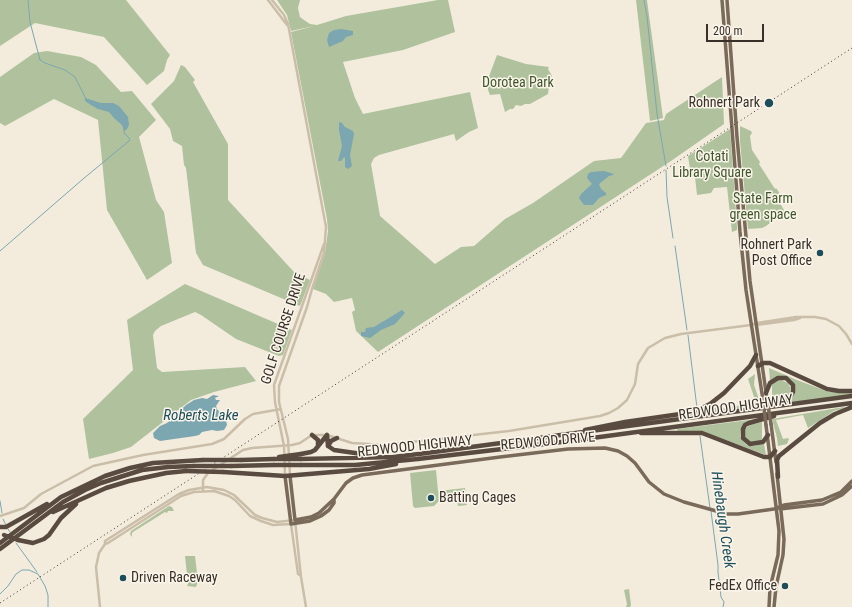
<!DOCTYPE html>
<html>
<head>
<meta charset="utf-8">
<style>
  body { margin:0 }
  #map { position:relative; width:852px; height:607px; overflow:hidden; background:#f3ecdd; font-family:"Roboto Condensed",sans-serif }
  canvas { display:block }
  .scale { position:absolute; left:706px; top:24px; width:58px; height:18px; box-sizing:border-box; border:2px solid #383029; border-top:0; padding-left:5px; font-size:12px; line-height:14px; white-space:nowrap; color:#383029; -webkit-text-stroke:3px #faf5ea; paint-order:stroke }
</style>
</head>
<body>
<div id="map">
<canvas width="852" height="607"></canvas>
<div class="scale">200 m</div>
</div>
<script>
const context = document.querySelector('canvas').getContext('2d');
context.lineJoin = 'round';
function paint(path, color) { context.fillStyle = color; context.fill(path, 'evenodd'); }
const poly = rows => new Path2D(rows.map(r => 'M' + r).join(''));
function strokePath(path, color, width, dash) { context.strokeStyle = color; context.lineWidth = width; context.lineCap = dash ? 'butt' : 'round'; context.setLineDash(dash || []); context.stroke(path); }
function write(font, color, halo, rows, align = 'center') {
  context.font = font + ' "Roboto Condensed",sans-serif'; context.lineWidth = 3; context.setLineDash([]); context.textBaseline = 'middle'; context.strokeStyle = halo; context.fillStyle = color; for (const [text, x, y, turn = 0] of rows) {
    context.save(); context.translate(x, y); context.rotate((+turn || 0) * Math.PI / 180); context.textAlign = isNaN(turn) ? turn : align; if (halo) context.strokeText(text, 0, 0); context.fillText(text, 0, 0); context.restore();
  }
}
const green = poly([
  [0,0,126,0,170,55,167,60,164,71,147,85,104,37,35,23,0,46],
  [277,0,300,0,298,8,300,17,304,20,310,24,317,25,346,16,438,0,448,0,455,32,403,50,343,62,355,98,363,114,470,92,478,128,469,132,456,141,454,134,379,155,374,158,371,164,380,216,435,264,461,247,474,246,505,219,533,203,594,161,621,158,646,123,664,120,666,114,722,77,724,124,671,161,378,352,356,331,352,312,355,310,352,298,334,302,326,294,313,289,325,253,328,231,327,219,291,32,314,26,291,31,287,15],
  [636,0,647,0,663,118,650,121],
  [47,51,81,57,96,65,121,92,132,91,156,120,139,137,156,200,164,212,172,263,147,280,107,210,98,120,54,99,5,126,0,123,0,77,34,53],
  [497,55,526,64,549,67,548,69,552,76,550,79,548,94,530,104,525,104,521,106,516,105,513,109,510,109,505,112,500,94,490,95,488,90,488,79],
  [181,65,185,67,195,80,193,82,228,144,228,200,294,272,310,280,300,306,203,265,196,253,186,168,184,165,182,146,173,141,170,129,167,125,151,104,174,81],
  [740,126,751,131,752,133,750,136,752,150,760,162,759,164,775,189,776,188,779,192,780,203,785,212,766,226,762,228,748,229,740,141],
  [730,129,737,226,737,230,732,232,727,187,714,188,711,193,697,195,695,177,691,176,688,156],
  [185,284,292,330,283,355,279,356,236,339,201,315,195,312,161,326,155,331,153,335,157,368,162,372,245,367,256,381,214,392,191,400,131,447,113,453,89,459,83,419,133,370,127,320],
  [769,368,797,380,829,392,852,392,852,395,785,404,794,395,792,382,776,377,770,381],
  [755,374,754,385,760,402,755,400,748,379],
  [778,380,781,380,788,383,790,387,790,393,786,399,770,403,770,400,772,397,772,387,771,385],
  [756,401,760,403,760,406,687,416,717,407,717,409,754,403],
  [844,407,844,408,834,411,808,428,803,415,776,420,783,439,788,438,789,439,787,444,778,446,777,438,772,419],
  [757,419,741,429,740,437,742,440,747,445,753,446,764,444,766,455,701,431,678,432,677,429],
  [762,422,762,441,752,443,745,439,744,431,746,428,750,425],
  [436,470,438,491,465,488,467,505,458,506,457,500,438,502,434,506,415,508,413,506,410,473],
  [169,506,172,507,174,511,168,511,167,513,165,512,133,532,132,533,132,537,130,534,131,531],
  [185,556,195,556,198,581,196,587,187,586,188,584],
  [629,589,631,605,630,607,626,607,627,604,624,590]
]);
const water = poly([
  [341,29,353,31,353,35,346,37,343,41,329,47,327,40,329,33,334,30],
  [85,98,101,103,113,103,119,106,128,117,129,125,127,129,124,131,122,125,114,118,109,112,98,109,91,105,85,101],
  [341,122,345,127,353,131,354,134,350,155,352,166,348,169,345,167,345,158,344,157,341,161,338,161,342,146,339,130,339,123],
  [604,171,614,174,613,175,609,176,599,184,601,189,606,193,606,195,599,198,593,205,584,205,579,198,581,194,592,184,587,178,588,174,591,172],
  [402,310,405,313,395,324,381,330,370,338,361,336,361,332,365,332,366,328,374,327],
  [213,395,219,396,215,398,216,400,220,400,216,406,217,409,226,420,227,425,224,430,217,431,212,430,202,432,199,435,195,436,160,441,154,438,153,433,160,426,167,423,186,405,194,400,202,398,207,399]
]);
const stream = poly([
  [28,0,30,22,40,60,45,63,65,70,75,77,86,99],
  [644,0,647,16,657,114,666,166],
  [666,170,667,197,673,238],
  [675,246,687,330],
  [0,251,83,179,129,141,130,139,124,133,124,130],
  [688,335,697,408],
  [700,436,710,508],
  [0,501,2,513],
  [711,511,718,565,718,572,721,597,724,602,723,607],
  [3,519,6,525],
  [8,529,10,532],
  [16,543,37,572],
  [0,594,8,586,16,574,22,570,29,570,38,574,45,586,48,595,48,607]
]);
const minor = poly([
  [268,0,287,25],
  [272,0,284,15,288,24,326,227,324,253,312,289,307,307,279,386,279,402,288,439,290,475],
  [756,325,794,320,800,318],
  [285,475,284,446,275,402,274,385,324,244],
  [203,491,203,480,208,473,243,450,252,448,292,445,300,443,312,435,327,435,352,443,384,445,509,431,600,416,609,413,618,408,627,400,635,384,638,364,648,348,665,338,681,334,751,325,757,323,796,317,815,317,826,319,839,326,846,334,852,344],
  [0,516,24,508,41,494,93,466,143,455,212,444,224,439,245,419,253,414,281,409],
  [105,544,108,543,181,496,194,492,214,491,229,496,235,500,250,516,261,521,273,525,291,524,298,574,301,576],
  [100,607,96,567,99,553,105,544,105,541,179,494,189,490,207,487,224,490,234,495,255,515,262,518,277,522,295,520,301,577,306,607]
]);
const major = poly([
  [722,0,740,232,746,290,763,400],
  [727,0,737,137,750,281,767,399],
  [771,424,776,462],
  [766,425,779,531,778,555,770,588,769,607],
  [285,476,291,524,310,521,321,516,329,510,334,503,334,499],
  [290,476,295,520,311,517,319,513,334,499,346,483,353,478,362,475,500,457,568,449,605,448,618,451,627,456,635,463,649,482,664,494,684,502,727,514,738,514,774,509,784,505,822,500,841,492,852,481],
  [780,509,823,504,842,495,852,486],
  [774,607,776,587,783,555,784,539,777,474]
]);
const highway = poly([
  [758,366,763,363,770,363,827,389,839,391,852,391],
  [760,407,788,400,793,392,793,385,786,378,778,378,770,383,766,393],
  [585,430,625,422,694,412,710,404,724,393,750,366,756,355],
  [641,433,702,433,764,457,770,457,775,451],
  [312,435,318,440,318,446],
  [327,435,328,446,334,450,369,455],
  [768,435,763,442,750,444,743,438,743,429,745,425,749,423,774,416],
  [328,446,331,441,337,438],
  [301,454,311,452,315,450,327,435],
  [301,459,393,457,419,454,852,396],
  [241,460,274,459],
  [301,465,355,465,418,459,570,441,852,403],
  [231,466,274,465],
  [223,472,285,476,369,469,396,464],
  [778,477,777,460,779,456,820,423,835,414,852,407],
  [53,512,106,488,129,481,166,473,186,471],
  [0,527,6,527,47,504],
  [18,540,33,543,44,539,49,535,61,518,76,504],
  [0,543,61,497,105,476,130,468,153,463,203,460],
  [0,549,63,502,85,490,101,483,142,470,168,467,194,466]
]);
const rail = poly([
  [0,603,852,48]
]);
const majorBridge = poly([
  [767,399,771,424],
  [763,400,766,425]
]);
const highwayBridge = poly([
  [279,457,301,454],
  [274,459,301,459],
  [203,460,241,460],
  [274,465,301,465],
  [194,466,231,466],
  [186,471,223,472],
  [4,535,18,540]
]);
const markers = [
  [769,103,5,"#1d4d5a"],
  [820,253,4,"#1d4d5a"],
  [431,498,4,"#1d4d5a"],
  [123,578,4,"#1d4d5a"],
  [785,586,4,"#1d4d5a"]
];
const parkNames = [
  ["Dorotea Park",518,83],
  ["Cotati",712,157],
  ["Library Square",712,173],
  ["State Farm",763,199],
  ["green space",763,215]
];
const poiNames = [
  ["Rohnert Park",760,103],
  ["Rohnert Park",812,245],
  ["Post Office",812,261],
  ["Batting Cages",439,498,"left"],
  ["Driven Raceway",131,578,"left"],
  ["FedEx Office",777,586]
];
const streetNames = [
  ["GOLF COURSE DRIVE",284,329,-72],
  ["REDWOOD HIGHWAY",736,408,-8],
  ["REDWOOD DRIVE",548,442,-5],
  ["REDWOOD HIGHWAY",415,447,-6]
];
const waterNames = [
  ["Roberts Lake",201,416],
  ["Hinebaugh Creek",722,520,82]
];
paint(green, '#b0c29d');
paint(water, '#7ca6b0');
strokePath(stream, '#7ca6b0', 1);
strokePath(minor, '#cbbea9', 2.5);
strokePath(major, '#7a6a5a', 3.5);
strokePath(highway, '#594b40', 4.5);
strokePath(rail, '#383029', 1, [1, 3]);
strokePath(majorBridge, '#7a6a5a', 3.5);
strokePath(highwayBridge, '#594b40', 4.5);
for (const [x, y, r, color] of markers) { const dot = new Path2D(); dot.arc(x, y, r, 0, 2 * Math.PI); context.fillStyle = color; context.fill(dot); strokePath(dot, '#faf5ea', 1.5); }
write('14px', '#41572c', '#faf5ea', parkNames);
write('14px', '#383029', '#faf5ea', poiNames, 'right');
write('14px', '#383029', '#faf5ea', streetNames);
write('italic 15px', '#1d4d5a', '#faf5ea', waterNames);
</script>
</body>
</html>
